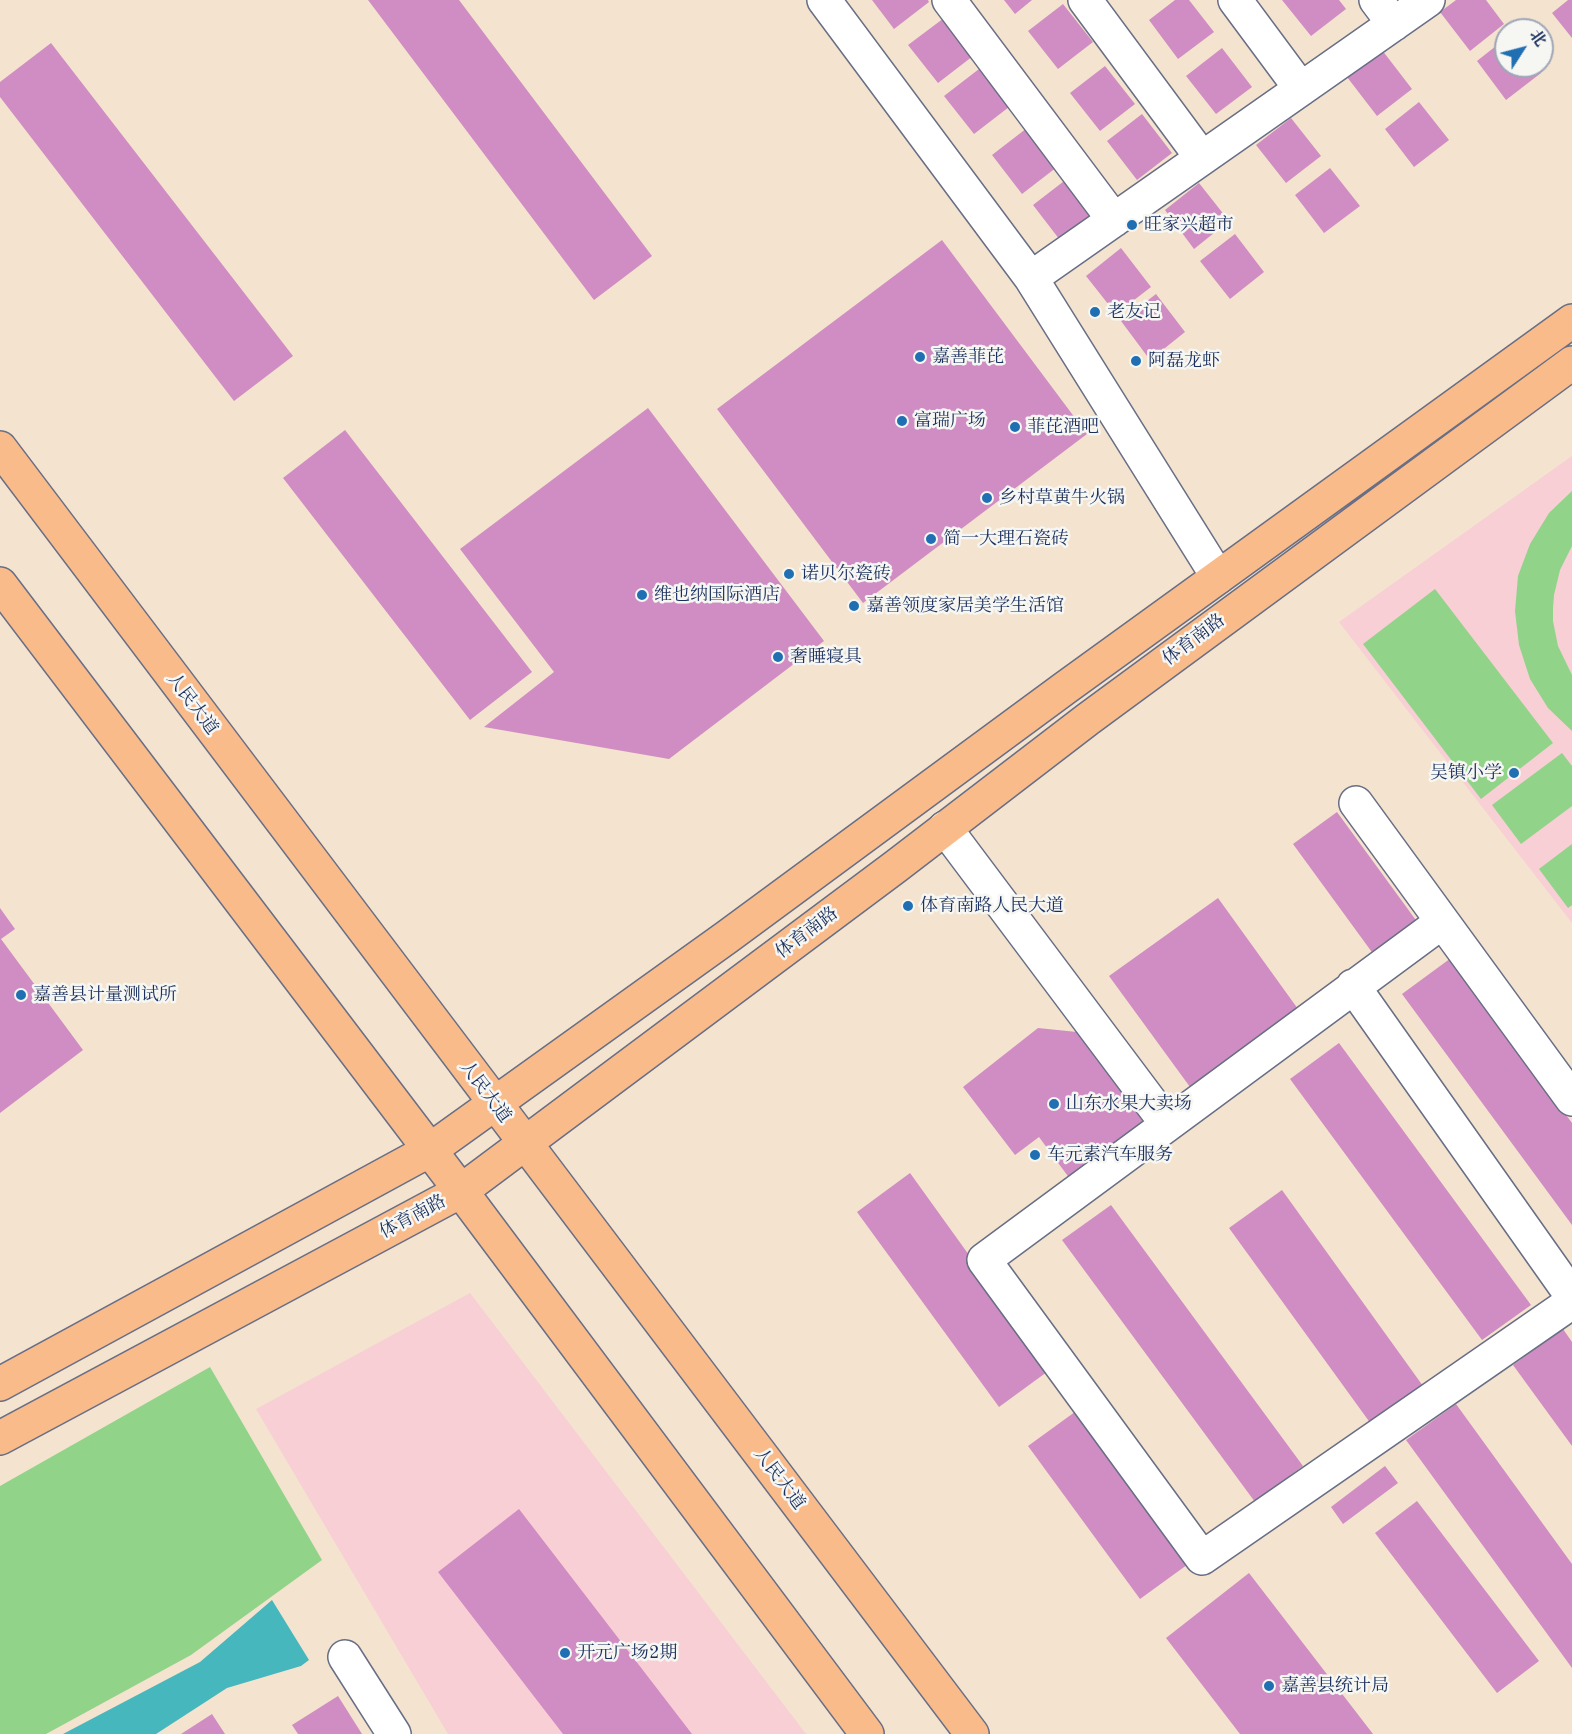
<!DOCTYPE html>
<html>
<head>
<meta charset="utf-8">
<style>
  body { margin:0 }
  #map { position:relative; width:1572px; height:1734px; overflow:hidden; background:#f4e3ce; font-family:"Old Standard TT","Noto Serif SC",serif }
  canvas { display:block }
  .north { position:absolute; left:1494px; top:18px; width:60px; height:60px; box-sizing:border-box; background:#f6f6f2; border:2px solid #9ea6b7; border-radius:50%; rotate:54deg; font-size:16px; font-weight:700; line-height:24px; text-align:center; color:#1b2f5e }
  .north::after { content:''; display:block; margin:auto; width:21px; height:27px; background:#1f6fb2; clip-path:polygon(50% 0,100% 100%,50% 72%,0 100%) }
</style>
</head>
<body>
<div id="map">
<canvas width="1572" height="1734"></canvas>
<div class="north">北</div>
</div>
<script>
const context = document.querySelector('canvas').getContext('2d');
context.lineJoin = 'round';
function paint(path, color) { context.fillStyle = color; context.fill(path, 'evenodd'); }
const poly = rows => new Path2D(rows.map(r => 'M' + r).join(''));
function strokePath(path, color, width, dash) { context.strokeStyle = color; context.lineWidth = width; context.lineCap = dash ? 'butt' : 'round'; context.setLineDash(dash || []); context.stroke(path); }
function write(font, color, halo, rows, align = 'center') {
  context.font = font + ' "Old Standard TT","Noto Serif SC",serif'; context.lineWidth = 5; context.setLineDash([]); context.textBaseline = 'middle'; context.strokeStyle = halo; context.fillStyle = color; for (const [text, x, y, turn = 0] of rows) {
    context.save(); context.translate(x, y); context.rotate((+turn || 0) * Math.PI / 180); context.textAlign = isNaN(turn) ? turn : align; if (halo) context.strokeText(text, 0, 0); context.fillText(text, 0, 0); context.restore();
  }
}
const built = poly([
  [1572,456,1572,923,1339,622],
  [470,1293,806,1734,448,1734,256,1409]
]);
const green = poly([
  [1572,491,1572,546,1560,570,1554,595,1553,608,1553,621,1558,646,1572,675,1572,731,1548,708,1530,679,1519,645,1515,611,1518,576,1530,544,1549,513],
  [1435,589,1553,743,1481,799,1363,644],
  [1562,753,1572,766,1572,806,1521,844,1492,805],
  [1572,844,1572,905,1568,908,1539,869],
  [210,1367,322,1560,191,1655,46,1734,0,1734,0,1486]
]);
const water = poly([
  [272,1600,309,1660,301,1666,227,1688,156,1734,63,1734,200,1662]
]);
const building = poly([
  [368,0,459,0,652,256,594,300],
  [872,0,928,0,929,2,894,29],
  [1004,0,1032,0,1015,14],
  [1175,0,1189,0,1214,32,1178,59,1149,20],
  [1282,0,1339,0,1346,9,1311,36],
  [1456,0,1486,0,1504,24,1470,51,1440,12],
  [1568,0,1572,0,1572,38,1552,13],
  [1063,4,1093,42,1058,69,1028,31],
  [944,18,973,56,938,83,908,45],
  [1506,38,1506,66,1536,66,1541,73,1506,100,1477,61],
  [51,43,293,356,234,401,0,97,0,82],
  [1222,48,1252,87,1216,114,1186,76],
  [1382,50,1412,89,1377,116,1347,77],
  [1105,66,1135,104,1100,131,1070,93],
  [979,69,1009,107,974,134,944,96],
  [1419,102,1449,140,1414,167,1385,129],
  [1142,114,1172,153,1137,180,1107,141],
  [1291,118,1321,156,1286,183,1256,145],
  [1027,128,1057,167,1022,194,992,155],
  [1330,168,1360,206,1324,233,1295,195],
  [1068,178,1098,217,1063,244,1033,205],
  [1199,183,1229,221,1194,249,1165,210],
  [1235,234,1264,272,1230,299,1200,261],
  [942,240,1087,434,863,603,717,409],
  [1121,248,1151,287,1116,314,1086,276],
  [1156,294,1185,332,1150,360,1121,321],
  [648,408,824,641,669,759,484,727,554,672,460,549],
  [345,430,532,672,470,720,283,478],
  [1337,812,1418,923,1374,955,1293,844],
  [1218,898,1298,1009,1190,1087,1109,976],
  [0,908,15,929,1,939,83,1050,0,1113],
  [1451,958,1572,1123,1572,1225,1402,994],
  [1038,1028,1077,1032,1145,1121,1070,1179,1039,1137,1015,1155,963,1087],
  [1339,1043,1531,1305,1482,1340,1290,1079],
  [910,1173,1051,1369,999,1407,857,1212],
  [1282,1190,1423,1386,1371,1424,1229,1228],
  [1111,1205,1303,1466,1255,1502,1062,1240],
  [1563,1329,1572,1342,1572,1446,1513,1365],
  [1456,1404,1572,1564,1572,1668,1406,1440],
  [1079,1409,1191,1562,1140,1599,1028,1446],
  [1385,1466,1398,1483,1343,1524,1331,1507],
  [1417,1501,1539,1661,1497,1693,1375,1533],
  [519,1509,692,1734,563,1734,438,1572],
  [1249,1573,1373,1734,1240,1734,1166,1638],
  [338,1696,362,1734,298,1734,292,1725],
  [212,1714,225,1734,181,1734]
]);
const minor = poly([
  [824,0,1031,278,1218,577],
  [949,0,1114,220],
  [1085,0,1202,158],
  [1235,0,1301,89],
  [1376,0,1394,24],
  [1031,278,1428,0],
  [1356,803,1572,1099],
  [945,828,1167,1124],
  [1442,922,984,1260,1202,1558,1572,1302],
  [1353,986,1572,1296],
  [345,1657,394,1734]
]);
const major = poly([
  [0,448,972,1734],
  [0,584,461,1191,867,1734],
  [0,1384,430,1150,727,937,1065,688,1572,321],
  [0,1438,461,1191,895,867,1088,719,1572,363]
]);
const markers = [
  [1132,225,6,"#1f6fb2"],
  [1095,312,6,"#1f6fb2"],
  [920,357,6,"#1f6fb2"],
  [1136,361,6,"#1f6fb2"],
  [902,421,6,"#1f6fb2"],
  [1015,427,6,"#1f6fb2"],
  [987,498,6,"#1f6fb2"],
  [931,539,6,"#1f6fb2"],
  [789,574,6,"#1f6fb2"],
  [642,595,6,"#1f6fb2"],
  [854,606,6,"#1f6fb2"],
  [778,657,6,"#1f6fb2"],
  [1514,773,6,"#1f6fb2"],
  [908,906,6,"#1f6fb2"],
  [21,995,6,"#1f6fb2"],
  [1054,1104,6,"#1f6fb2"],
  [1035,1155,6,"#1f6fb2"],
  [565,1653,6,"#1f6fb2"],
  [1269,1686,6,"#1f6fb2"]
];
const poiNames = [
  ["旺家兴超市",1144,225],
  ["老友记",1107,312],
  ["嘉善菲芘",932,357],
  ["阿磊龙虾",1148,361],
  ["富瑞广场",914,421],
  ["菲芘酒吧",1027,427],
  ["乡村草黄牛火锅",999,498],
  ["简一大理石瓷砖",943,539],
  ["诺贝尔瓷砖",801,574],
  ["维也纳国际酒店",654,595],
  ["嘉善领度家居美学生活馆",866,606],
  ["奢睡寝具",790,657],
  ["吴镇小学",1502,773,"right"],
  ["体育南路人民大道",920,906],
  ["嘉善县计量测试所",33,995],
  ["山东水果大卖场",1066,1104],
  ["车元素汽车服务",1047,1155],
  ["开元广场2期",577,1653],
  ["嘉善县统计局",1281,1686]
];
const streetNames = [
  ["体育南路",1194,640,-37],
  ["人民大道",192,704,53],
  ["体育南路",807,933,-37],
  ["人民大道",485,1092,53],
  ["体育南路",413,1217,-28],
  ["人民大道",779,1479,53]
];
paint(built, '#f7cfd5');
paint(green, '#92d38a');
paint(water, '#47b7be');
paint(building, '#d08dc3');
strokePath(minor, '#676e85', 36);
strokePath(major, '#676e85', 36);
strokePath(minor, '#fff', 33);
strokePath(major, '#fabb8b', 33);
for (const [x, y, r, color] of markers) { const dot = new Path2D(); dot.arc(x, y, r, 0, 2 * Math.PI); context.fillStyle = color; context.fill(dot); strokePath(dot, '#f6f6f2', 2); }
write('18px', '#1b2f5e', '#f6f6f2', poiNames, 'left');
write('18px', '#1b2f5e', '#f6f6f2', streetNames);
</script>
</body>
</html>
